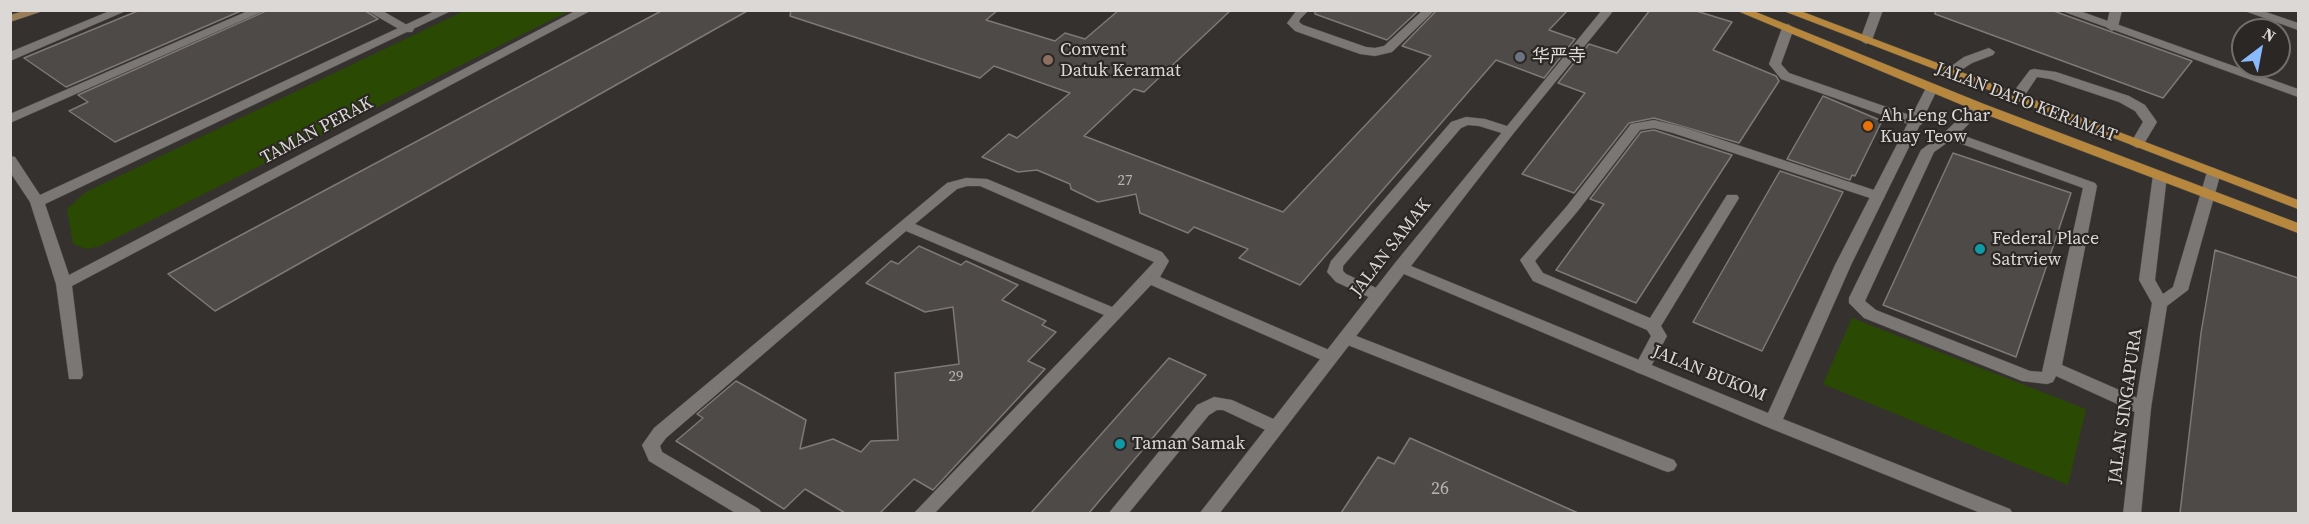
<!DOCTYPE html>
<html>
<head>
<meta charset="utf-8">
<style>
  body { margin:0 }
  #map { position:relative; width:2309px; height:524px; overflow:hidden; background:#35312e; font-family:"Source Serif 4",serif }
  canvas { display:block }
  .frame { position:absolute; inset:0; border:12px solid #dbd8d6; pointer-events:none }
  .north { position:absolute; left:2231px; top:18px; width:60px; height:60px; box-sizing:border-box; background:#2b2724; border:2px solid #716e6b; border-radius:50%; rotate:32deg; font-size:16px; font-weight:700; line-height:24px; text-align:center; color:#dbd8d6 }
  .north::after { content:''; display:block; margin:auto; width:21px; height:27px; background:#89bafc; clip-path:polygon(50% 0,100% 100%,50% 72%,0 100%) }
</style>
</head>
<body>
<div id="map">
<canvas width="2309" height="524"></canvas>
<div class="frame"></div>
<div class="north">N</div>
</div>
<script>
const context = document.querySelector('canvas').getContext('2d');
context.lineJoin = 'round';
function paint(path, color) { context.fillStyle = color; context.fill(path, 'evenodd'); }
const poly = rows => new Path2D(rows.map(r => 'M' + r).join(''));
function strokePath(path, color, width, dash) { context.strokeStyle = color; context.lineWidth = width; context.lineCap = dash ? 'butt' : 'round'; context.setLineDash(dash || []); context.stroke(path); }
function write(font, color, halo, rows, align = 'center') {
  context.font = font + ' "Source Serif 4","Noto Sans SC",serif'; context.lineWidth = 4.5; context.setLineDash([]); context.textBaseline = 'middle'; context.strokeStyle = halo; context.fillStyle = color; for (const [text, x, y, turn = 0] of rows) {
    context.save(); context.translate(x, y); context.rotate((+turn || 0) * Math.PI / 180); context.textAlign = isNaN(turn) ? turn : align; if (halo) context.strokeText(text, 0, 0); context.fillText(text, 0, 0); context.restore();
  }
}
const green = poly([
  [466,10,569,11,100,246,87,249,73,244,67,209,86,192],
  [1852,318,2086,409,2068,485,1823,384]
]);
const building = poly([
  [140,10,243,10,66,87,24,58,140,10],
  [268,10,364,10,378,19,115,142,69,111,88,102,78,95,268,10],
  [663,10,749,10,215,311,168,274,663,10],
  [791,10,998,10,986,20,1055,41,1065,33,1085,39,1119,10,1231,10,1144,92,1134,89,1084,136,1283,212,1431,56,1402,46,1437,10,1568,10,1549,30,1575,39,1544,78,1496,60,1300,285,1239,258,1248,249,1194,227,1188,233,1140,213,1136,194,1098,202,1071,189,1070,184,1037,170,1018,172,982,157,1009,134,1017,138,1070,93,994,66,980,78,790,16,791,10],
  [1315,10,1419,10,1387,40,1315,14,1315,10],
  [1650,10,1693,10,1732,22,1713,50,1776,76,1779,81,1739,143,1654,118,1629,123,1574,193,1522,174,1585,93,1558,83,1589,44,1617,53,1650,10],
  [1935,10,2051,10,2192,61,2163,98,1935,14,1935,10],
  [1823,96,1882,121,1855,176,1852,175,1850,180,1787,159,1823,96],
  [1654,130,1732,155,1636,303,1556,270,1604,204,1590,199,1641,132,1654,130],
  [1953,153,2071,193,2016,357,1883,305,1953,153],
  [1780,171,1843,192,1762,351,1693,322,1780,171],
  [919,246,961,265,966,261,1018,285,1002,300,1046,321,1042,325,1056,332,1028,361,1045,369,933,490,914,479,880,513,845,513,805,489,784,509,676,441,703,418,697,414,736,381,806,420,800,449,833,439,861,452,871,441,898,440,895,373,959,364,953,307,925,312,866,283,891,261,898,264,919,246],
  [2215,250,2298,278,2298,513,2180,513,2201,333,2215,250],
  [1169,358,1206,375,1089,513,1031,513,1169,358],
  [1410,438,1578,513,1341,513,1378,457,1394,464,1410,438]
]);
const lane = poly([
  [112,10,128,10,10,61,10,52,112,10],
  [250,10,266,10,10,123,10,114,250,10],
  [366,10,381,10,414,29,412,32,404,32,366,10],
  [1297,10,1309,10,1300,19,1299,22,1303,25,1366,47,1375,48,1384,46,1423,10,1435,10,1392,52,1375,56,1360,54,1295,31,1287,23,1297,10],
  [2059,10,2077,10,2298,89,2298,97,2059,10],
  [2242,10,2260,10,2298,23,2298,30,2242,10],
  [1788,24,1794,28,1781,64,1789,73,1921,119,1923,122,1921,125,1911,125,1781,79,1769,64,1782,28,1788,24],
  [1989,48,1995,52,1993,55,1972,63,1953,75,1949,76,1943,72,1964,57,1989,48],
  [2034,69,2056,72,2129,96,2145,105,2157,122,2142,147,2137,148,2130,144,2143,122,2135,111,2119,102,2050,79,2037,77,2021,101,2011,101,2010,98,2011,95,2030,70,2034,69],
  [1979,103,1985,107,1959,134,2095,183,2097,186,2062,365,2149,403,2151,408,2149,413,2143,414,2137,413,2056,376,2053,382,2047,384,2022,381,1864,318,1849,303,1849,298,1921,150,1945,132,1974,104,1979,103],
  [1951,140,2083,188,2042,372,2030,371,1876,310,1865,301,1934,152,1951,140],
  [1466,117,1485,119,1513,128,1515,131,1508,135,1479,126,1468,125,1461,128,1343,266,1343,271,1346,274,1383,291,1386,295,1383,299,1373,299,1336,282,1327,272,1331,261,1451,122,1466,117],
  [1654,120,1683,127,1883,193,1885,196,1883,199,1873,199,1673,133,1654,128,1640,130,1577,212,1535,261,1543,273,1650,318,1727,195,1737,195,1739,198,1661,326,1667,336,1648,372,1642,374,1636,372,1634,368,1651,336,1647,330,1533,281,1520,260,1567,206,1631,124,1654,120],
  [966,178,987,179,1162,252,1169,261,1160,277,1336,353,1338,357,1336,361,1324,361,1151,285,934,514,913,514,1104,315,906,231,666,438,660,446,662,452,759,509,762,514,737,514,649,461,642,445,654,428,947,183,966,178],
  [967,186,980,186,1154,262,1112,307,915,224,957,189,967,186],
  [1346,332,1674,460,1677,465,1674,470,1668,472,1662,470,1340,342,1338,338,1340,334,1346,332],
  [1214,397,1232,400,1280,422,1283,427,1280,432,1274,434,1223,410,1217,410,1209,415,1128,514,1108,514,1197,405,1214,397]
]);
const street = poly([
  [437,10,453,10,45,204,69,275,577,10,592,10,72,286,83,375,81,379,69,379,56,284,30,202,10,172,10,156,15,157,40,195,437,10],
  [1602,10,1614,10,1513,134,1411,266,1768,413,1835,265,1926,88,1932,84,1936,85,1938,88,1851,265,1783,419,2010,509,2013,514,1983,514,1767,427,1404,274,1219,514,1199,514,1395,263,1602,10],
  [1871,10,1883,10,1872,40,1866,44,1860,40,1871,10],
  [2110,10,2122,10,2118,27,2112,31,2106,27,2110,10],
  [2214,168,2221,172,2188,290,2167,306,2151,408,2141,514,2123,514,2135,408,2152,303,2139,280,2153,175,2160,171,2167,175,2155,280,2163,294,2173,287,2207,172,2214,168]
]);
const secondary = poly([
  [27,10,46,10,10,22,10,15,27,10]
]);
const primary = poly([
  [1735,10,1751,10,1984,104,2298,223,2298,233,1974,110,1735,10],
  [1781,10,1798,10,2298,200,2298,209,1781,10]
]);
const markers = [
  [1520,57,6,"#6b7280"],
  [1048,60,6,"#8d6e63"],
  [1868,126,6,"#e8710a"],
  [1980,249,6,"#0f9aa8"],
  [1120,444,6,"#0f9aa8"]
];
const numberNames = [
  ["27",1125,181],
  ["29",956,377]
];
const poiNames = [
  ["Convent",1060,50],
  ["Datuk Keramat",1060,71],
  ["华严寺",1532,57],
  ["Ah Leng Char",1880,116],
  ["Kuay Teow",1880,137],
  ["Federal Place",1992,239],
  ["Satrview",1992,260],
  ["Taman Samak",1132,444]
];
const streetNames = [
  ["JALAN DATO KERAMAT",2026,103,21],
  ["TAMAN PERAK",317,131,-28],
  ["JALAN SAMAK",1391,248,-52],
  ["JALAN BUKOM",1709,374,22],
  ["JALAN SINGAPURA",2126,406,-82]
];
const nearNumbernames = [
  ["26",1440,489]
];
paint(green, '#2a4a03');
paint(building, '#4e4a47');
strokePath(building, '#7e7976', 1.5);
strokePath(lane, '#514e4c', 1);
strokePath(street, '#514e4c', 1);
strokePath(secondary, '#514e4c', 1);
strokePath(primary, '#514e4c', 1);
paint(lane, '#7b7774');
paint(street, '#7b7774');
paint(secondary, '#987f59');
paint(primary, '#b6873d');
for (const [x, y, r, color] of markers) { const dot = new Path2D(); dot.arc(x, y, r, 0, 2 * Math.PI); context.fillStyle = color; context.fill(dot); strokePath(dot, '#2b2724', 2); }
write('15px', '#b8b4b2', null, numberNames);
write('18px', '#dbd8d6', '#2b2724', poiNames, 'left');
write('18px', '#dbd8d6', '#2b2724', streetNames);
write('18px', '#b8b4b2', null, nearNumbernames);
</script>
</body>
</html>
